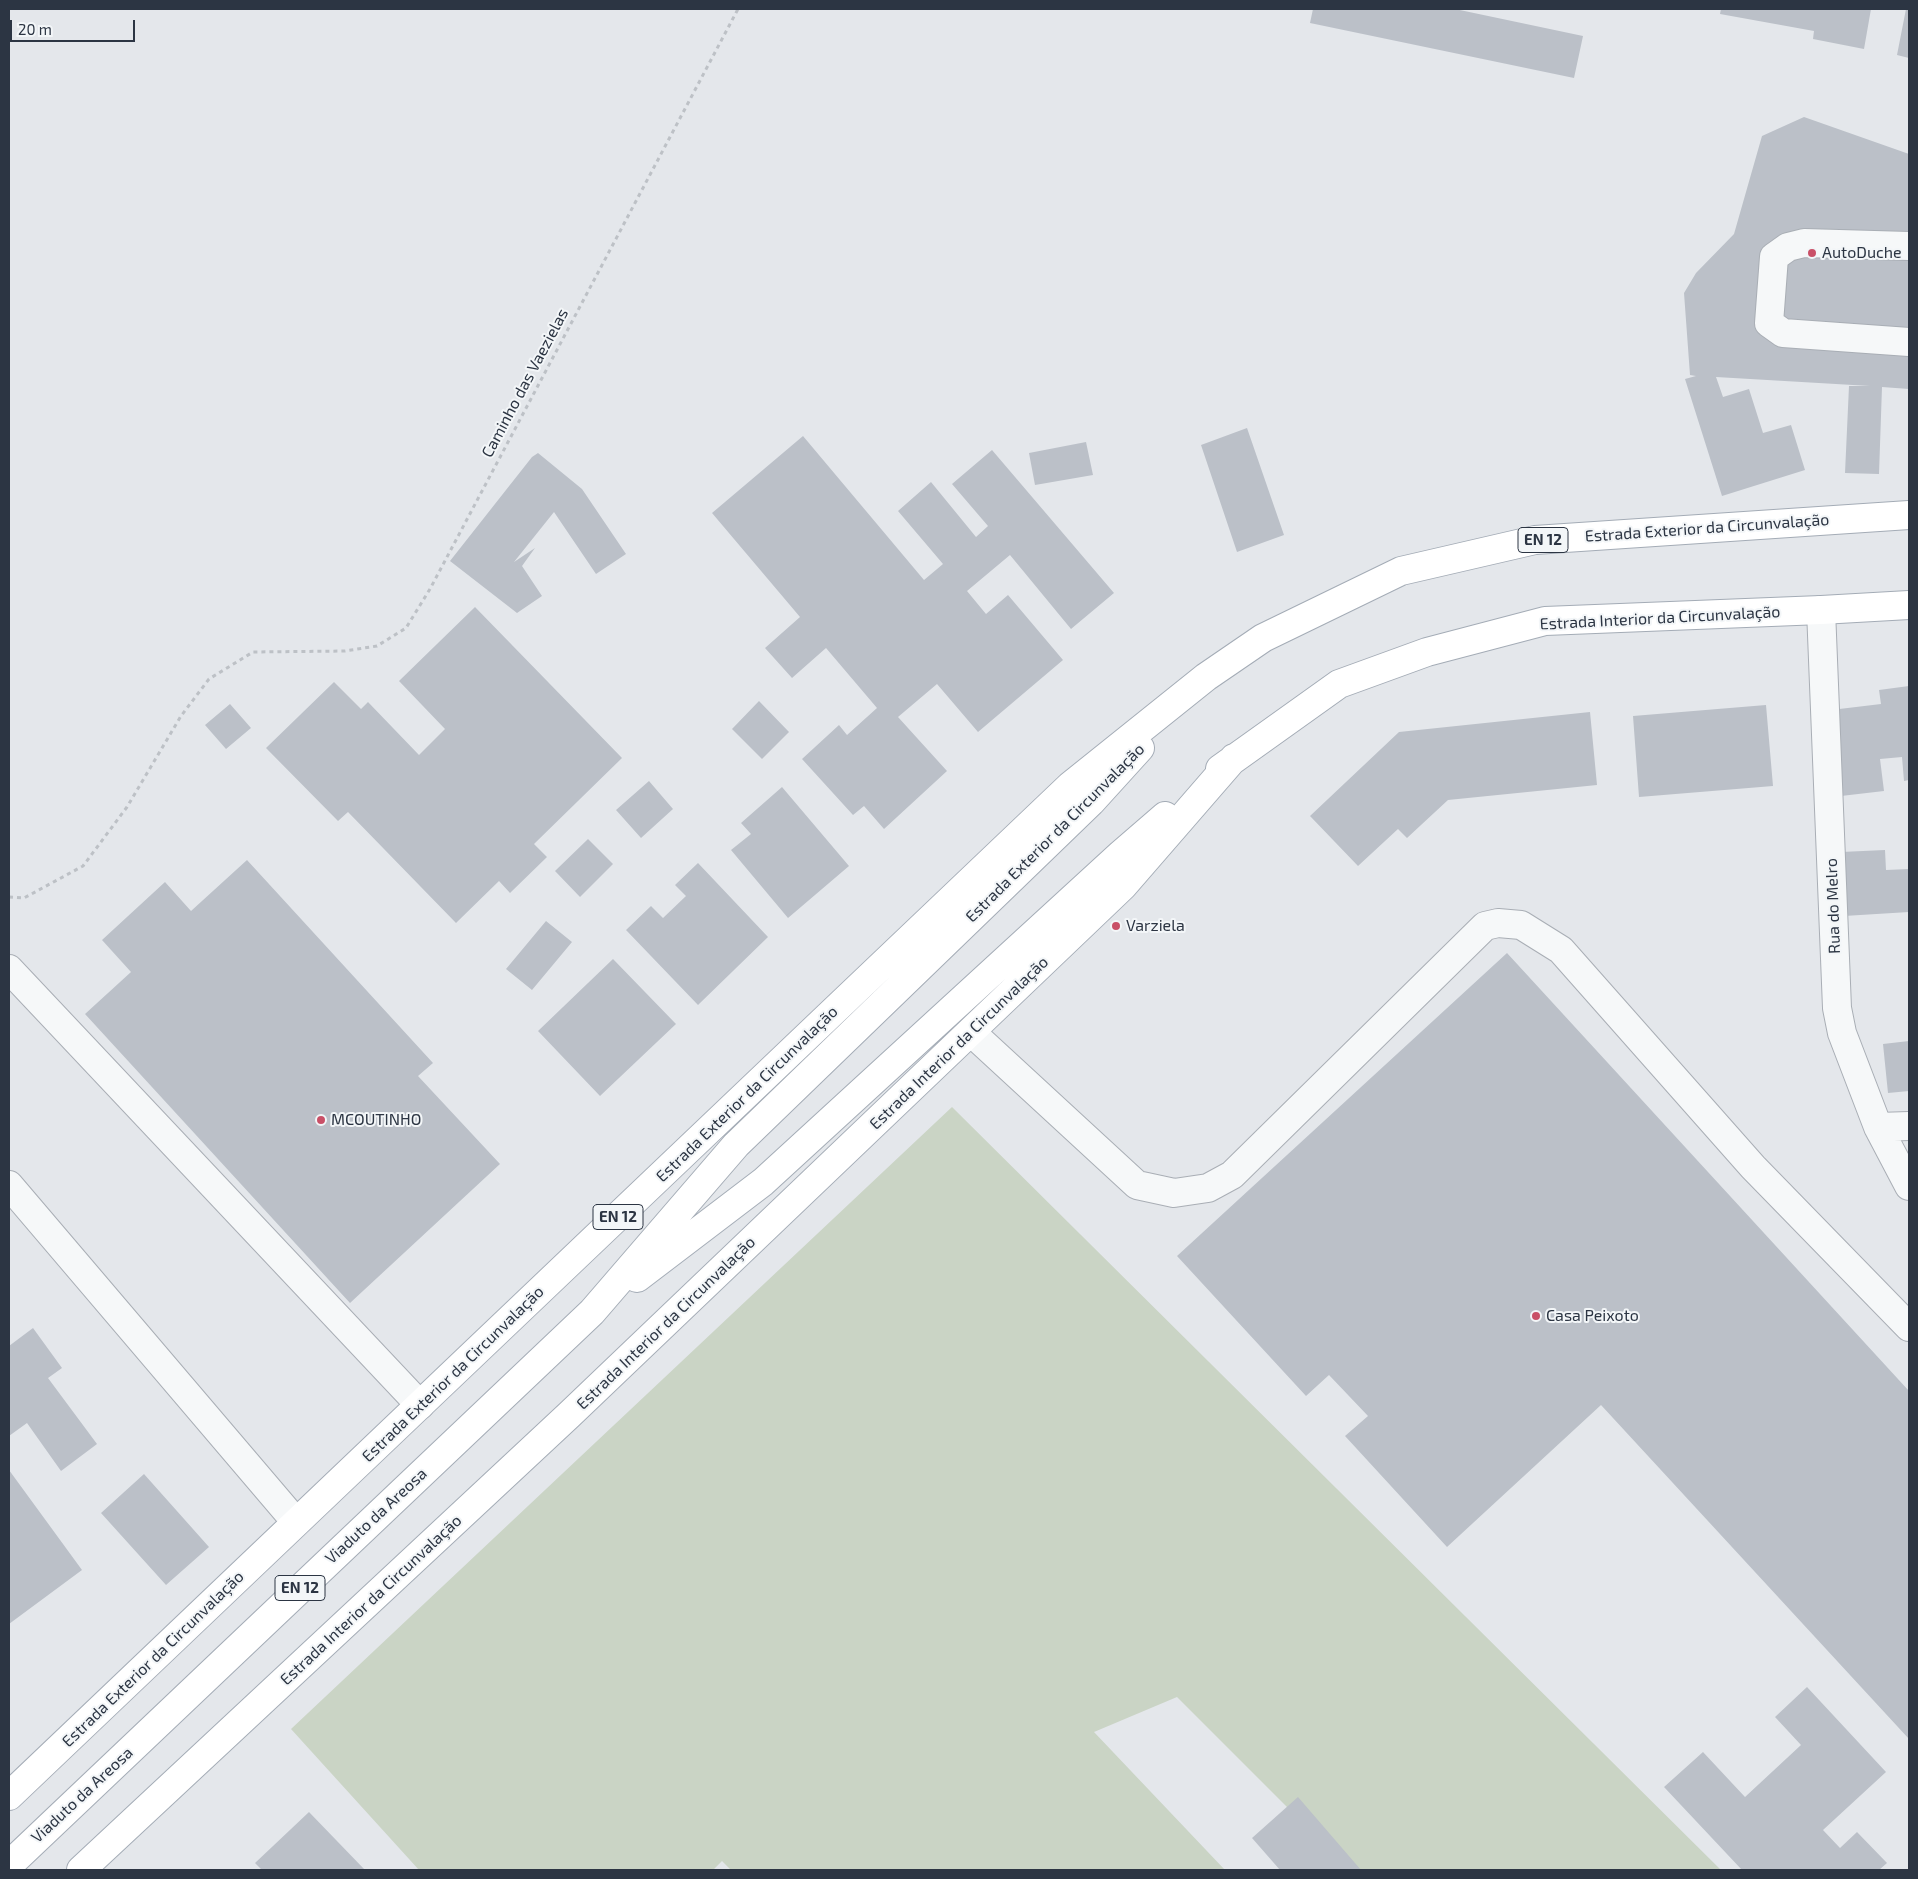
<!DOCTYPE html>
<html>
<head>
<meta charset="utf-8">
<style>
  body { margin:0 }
  #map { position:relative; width:1918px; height:1879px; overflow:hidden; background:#e4e7eb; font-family:"Exo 2",sans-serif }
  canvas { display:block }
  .frame { position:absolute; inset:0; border:10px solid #2c3543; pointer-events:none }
  .scale { position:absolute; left:10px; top:20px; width:125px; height:22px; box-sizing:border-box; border:2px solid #2c3543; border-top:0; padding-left:6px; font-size:15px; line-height:18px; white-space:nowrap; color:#2c3543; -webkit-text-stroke:4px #f3f6f8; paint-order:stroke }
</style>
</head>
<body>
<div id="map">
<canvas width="1918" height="1879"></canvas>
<div class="frame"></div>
<div class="scale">20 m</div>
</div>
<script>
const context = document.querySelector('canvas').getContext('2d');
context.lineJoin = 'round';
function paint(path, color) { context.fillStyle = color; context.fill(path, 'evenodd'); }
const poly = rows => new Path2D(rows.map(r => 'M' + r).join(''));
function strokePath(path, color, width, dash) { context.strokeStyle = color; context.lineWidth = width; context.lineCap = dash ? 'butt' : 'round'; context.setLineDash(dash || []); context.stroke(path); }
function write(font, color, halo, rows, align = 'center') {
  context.font = font + ' "Exo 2",sans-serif'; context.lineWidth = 4; context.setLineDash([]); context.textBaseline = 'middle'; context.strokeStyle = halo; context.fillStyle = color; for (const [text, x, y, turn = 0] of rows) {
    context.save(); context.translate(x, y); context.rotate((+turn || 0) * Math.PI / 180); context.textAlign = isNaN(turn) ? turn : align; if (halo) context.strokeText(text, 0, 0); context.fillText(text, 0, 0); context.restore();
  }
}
const green = poly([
  [952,1107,1721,1870,1350,1870,1177,1697,1094,1732,1225,1870,731,1870,722,1861,713,1870,419,1870,291,1729]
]);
const building = poly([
  [1313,9,1455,9,1583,36,1574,78,1310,23],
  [1721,9,1871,9,1864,49,1813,39,1814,31,1720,14],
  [1906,9,1909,9,1909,58,1897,55],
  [1804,117,1909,154,1909,389,1882,387,1879,474,1845,473,1849,386,1870,386,1716,377,1723,397,1749,389,1763,433,1791,425,1805,470,1722,496,1685,379,1696,376,1690,375,1684,293,1696,273,1734,234,1762,136],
  [1247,428,1284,535,1237,552,1201,445],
  [803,436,924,580,943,564,898,511,931,482,976,537,988,526,952,484,992,450,1114,593,1071,629,1010,555,967,591,986,614,1008,595,1063,660,978,732,937,684,898,717,947,771,884,829,864,806,853,815,802,759,839,725,847,735,877,708,826,648,792,678,765,648,800,617,712,513],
  [1086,442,1093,475,1035,485,1029,453],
  [538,453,582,489,626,554,596,574,554,512,514,562,535,548,522,566,542,596,517,613,450,561,532,457],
  [475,607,622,758,534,844,547,857,510,893,499,881,456,923,348,812,338,821,266,748,334,682,361,709,368,702,419,755,445,729,399,681],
  [1909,686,1909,780,1904,781,1902,757,1880,759,1884,791,1841,796,1831,710,1881,704,1879,690],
  [759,701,789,732,762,759,732,729],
  [230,704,251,728,226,749,205,725],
  [1766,705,1773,786,1639,797,1633,716],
  [1590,712,1597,785,1448,800,1407,838,1398,829,1358,866,1310,816,1399,732],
  [649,781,673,809,641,838,616,810],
  [782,787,849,866,788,918,731,850,751,834,741,823],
  [588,839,613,864,580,897,555,871],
  [1885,850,1886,870,1909,869,1909,912,1844,916,1841,852],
  [247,860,433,1063,418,1076,500,1164,350,1303,85,1014,131,972,102,940,165,882,191,911],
  [698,863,768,937,698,1005,626,930,651,906,663,918,686,896,675,885],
  [546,921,572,942,532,990,506,969],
  [1507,953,1909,1391,1909,1739,1601,1405,1447,1547,1345,1436,1368,1416,1329,1375,1306,1396,1177,1256],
  [613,959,676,1024,600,1096,538,1031],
  [1909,1041,1909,1091,1888,1093,1883,1044],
  [33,1328,62,1368,48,1378,97,1444,61,1471,27,1423,9,1436,9,1346],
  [9,1470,82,1570,9,1624],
  [144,1474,209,1547,166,1585,101,1513],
  [1807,1687,1886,1772,1823,1830,1840,1848,1857,1832,1887,1863,1879,1870,1742,1870,1664,1787,1703,1752,1745,1797,1801,1745,1775,1717],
  [1298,1797,1361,1870,1280,1870,1252,1838],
  [309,1812,365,1870,262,1870,255,1863]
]);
const path = poly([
  [9,897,24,898,83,866,127,807,181,716,209,679,253,652,345,651,377,646,406,628,430,589,738,9]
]);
const minor = poly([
  [1909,246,1804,243,1788,247,1774,257,1769,323,1783,333,1909,342],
  [1821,610,1837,1008,1842,1033,1878,1127,1909,1186],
  [9,969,420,1405],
  [971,1032,1137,1185,1174,1193,1208,1188,1232,1175,1485,926,1498,923,1521,925,1561,950,1753,1167,1909,1327],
  [1878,1127,1909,1126],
  [9,1185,296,1522]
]);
const major = poly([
  [1220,769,1339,684,1427,652,1545,621,1821,610,1909,605],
  [637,1278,763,1182,1121,854,1165,816],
  [9,1796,1070,786,1206,677,1263,638,1401,571,1535,540,1909,515],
  [9,1865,592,1312,736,1145,1091,802,1140,748],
  [81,1870,569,1415,1123,886,1234,758]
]);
const markers = [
  [1812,253,5,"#c95067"],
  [1116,926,5,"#c95067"],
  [321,1120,5,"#c95067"],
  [1536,1316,5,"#c95067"]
];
const shields = [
  [1543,540,50],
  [618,1217,50],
  [300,1588,50]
];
const shieldNames = [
  ["EN 12",1543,540],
  ["EN 12",618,1217],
  ["EN 12",300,1588]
];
const poiNames = [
  ["AutoDuche",1822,253],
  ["Varziela",1126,926],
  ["MCOUTINHO",331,1120],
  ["Casa Peixoto",1546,1316]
];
const streetNames = [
  ["Caminho das Vaezielas",525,383,-62],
  ["Estrada Exterior da Circunvalação",1707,528,-4],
  ["Estrada Interior da Circunvalação",1660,618,-3],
  ["Estrada Exterior da Circunvalação",1055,833,-45],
  ["Rua do Melro",1833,906,-92],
  ["Estrada Interior da Circunvalação",959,1043,-44],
  ["Estrada Exterior da Circunvalação",747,1094,-44],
  ["Estrada Interior da Circunvalação",666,1323,-44],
  ["Estrada Exterior da Circunvalação",453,1374,-44],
  ["Viaduto da Areosa",376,1516,-43],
  ["Estrada Interior da Circunvalação",371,1600,-43],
  ["Estrada Exterior da Circunvalação",153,1659,-44],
  ["Viaduto da Areosa",82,1795,-43]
];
paint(green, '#cad4c5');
paint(building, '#bbc0c8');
strokePath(minor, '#a9aeb5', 30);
strokePath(major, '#a4acb6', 30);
strokePath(path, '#bdc1c6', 3, [4, 4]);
strokePath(minor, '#f6f8f9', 28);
strokePath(major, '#fff', 28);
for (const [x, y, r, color] of markers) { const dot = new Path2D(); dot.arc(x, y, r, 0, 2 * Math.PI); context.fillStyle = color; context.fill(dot); strokePath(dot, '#f3f6f8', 2); }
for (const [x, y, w] of shields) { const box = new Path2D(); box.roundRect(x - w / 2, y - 12.5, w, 25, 4); context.fillStyle = '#f3f6f8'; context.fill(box); strokePath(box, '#2c3543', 1); }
write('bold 15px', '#2c3543', null, shieldNames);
write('16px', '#2c3543', '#f3f6f8', poiNames, 'left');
write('16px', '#2c3543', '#f3f6f8', streetNames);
</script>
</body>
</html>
